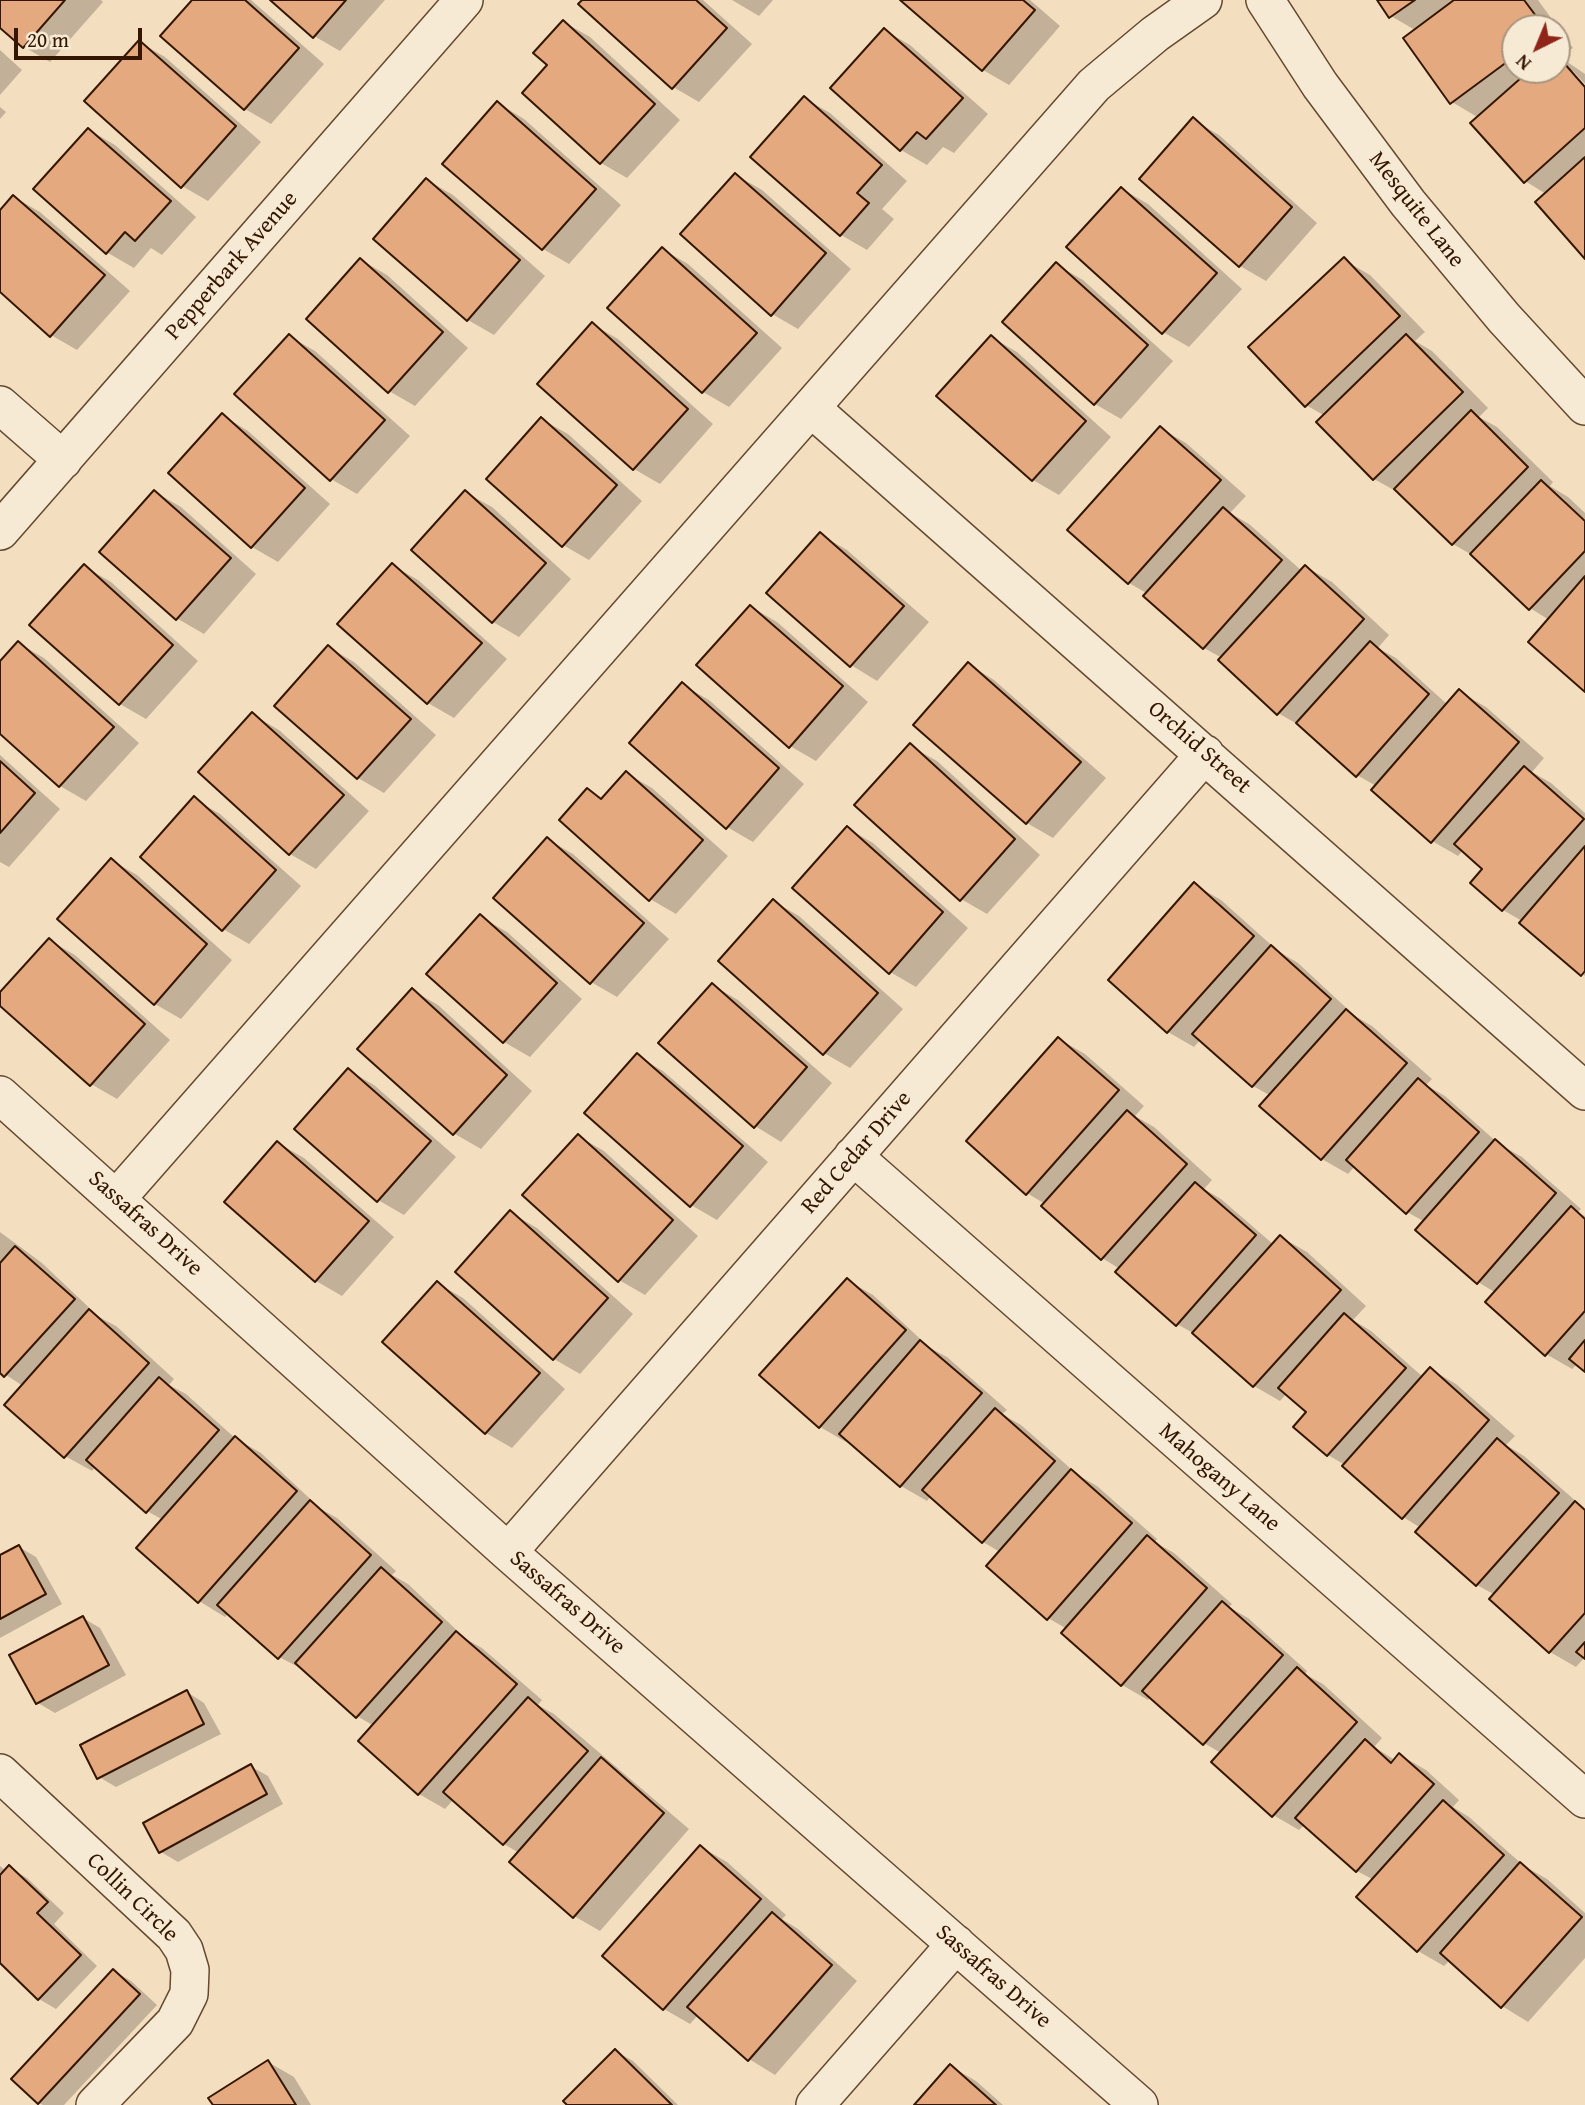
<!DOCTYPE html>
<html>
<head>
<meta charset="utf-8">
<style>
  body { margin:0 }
  #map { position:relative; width:1585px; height:2105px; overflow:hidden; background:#f3debf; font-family:"Gentium Book Plus",serif }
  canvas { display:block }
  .north { position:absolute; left:1501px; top:14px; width:70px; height:70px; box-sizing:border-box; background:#f7ead5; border:2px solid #a99680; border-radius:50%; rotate:223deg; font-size:19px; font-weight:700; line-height:28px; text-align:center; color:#351700 }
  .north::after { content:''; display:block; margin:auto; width:24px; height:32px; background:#8f2418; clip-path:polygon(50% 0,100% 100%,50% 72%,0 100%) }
  .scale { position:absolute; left:14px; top:28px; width:128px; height:32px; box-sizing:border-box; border:4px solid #351700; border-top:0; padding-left:9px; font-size:21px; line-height:24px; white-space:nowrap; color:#351700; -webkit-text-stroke:5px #f7ead5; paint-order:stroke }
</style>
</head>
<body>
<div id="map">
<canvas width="1585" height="2105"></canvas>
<div class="north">N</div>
<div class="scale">20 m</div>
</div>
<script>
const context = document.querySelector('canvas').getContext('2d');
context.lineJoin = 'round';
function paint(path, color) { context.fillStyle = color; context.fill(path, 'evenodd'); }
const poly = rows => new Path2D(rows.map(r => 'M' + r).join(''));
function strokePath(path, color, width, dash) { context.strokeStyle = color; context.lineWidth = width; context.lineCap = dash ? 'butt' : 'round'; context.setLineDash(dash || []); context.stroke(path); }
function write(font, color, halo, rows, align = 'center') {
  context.font = font + ' "Gentium Book Plus",serif'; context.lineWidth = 5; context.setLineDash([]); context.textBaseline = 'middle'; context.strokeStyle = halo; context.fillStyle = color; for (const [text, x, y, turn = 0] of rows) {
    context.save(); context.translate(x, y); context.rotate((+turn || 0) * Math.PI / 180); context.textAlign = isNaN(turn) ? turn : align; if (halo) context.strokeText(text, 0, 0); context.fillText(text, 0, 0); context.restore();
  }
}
const shadow = poly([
  [0,0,101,0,103,2,50,62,24,47,0,26],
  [195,0,251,0,324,64,271,124,245,109],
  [273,0,385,0,340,51,314,36],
  [584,0,703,0,752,44,699,102,673,87],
  [732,0,773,0,759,16],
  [903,0,1030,0,1060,26,1009,85,983,70],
  [1379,0,1538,0,1573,48,1560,57,1585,74,1585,84,1573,71,1568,71,1585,90,1585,257,1546,194,1525,181,1479,118,1452,102,1415,30,1391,16],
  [1515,28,1557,28,1557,70,1515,70],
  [564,22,590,37,680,120,627,178,601,163,524,93,550,65],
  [884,30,910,45,988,114,954,153,943,147,927,165,901,150],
  [139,42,165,57,261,142,208,201,182,186],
  [0,50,22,70,0,95],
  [804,98,830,113,907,181,882,209,894,219,867,250,841,235,752,157],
  [498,103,524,119,621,205,569,264,543,249,445,163],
  [0,107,6,112,0,119],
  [1193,120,1219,135,1317,223,1266,281,1240,266],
  [89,130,115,145,196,217,162,255,151,248,134,268,108,253,36,189],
  [736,175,762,190,851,269,798,329,772,314],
  [427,180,453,195,545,276,494,335,468,320],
  [1122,189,1148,204,1242,289,1189,347,1163,332],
  [14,197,40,212,130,291,77,350,51,335,0,290,0,213],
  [662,249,688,264,782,348,729,407,703,392],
  [361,260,387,275,468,348,415,406,389,391],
  [1344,260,1370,275,1425,332,1415,341,1432,351,1488,408,1479,417,1497,427,1553,482,1550,486,1568,497,1585,513,1585,690,1549,620,1530,608,1477,558,1453,544,1401,494,1374,479,1319,422,1325,416,1306,405],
  [1057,265,1083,280,1173,361,1121,419,1095,404],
  [592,324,618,339,713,424,660,484,634,469,539,384],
  [289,336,315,351,410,436,357,494,331,479],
  [991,337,1017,352,1111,437,1059,495,1033,480],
  [222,415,248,431,330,504,278,562,252,547,170,473],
  [541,419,568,434,642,501,589,560,563,545],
  [1160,428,1186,443,1246,496,1230,513,1249,524,1302,571,1306,567,1332,582,1389,635,1378,648,1396,658,1448,705,1460,692,1486,707,1544,758,1532,772,1551,783,1585,813,1585,976,1522,921,1503,910,1472,883,1485,869,1463,850,1458,856,1432,841,1376,786,1357,775,1304,728,1278,713,1222,658,1204,648,1148,594,1129,583],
  [155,492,181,507,256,574,204,634,178,619,102,552],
  [465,492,492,507,571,579,519,637,493,622],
  [821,535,847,550,929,622,877,681,851,665],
  [392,565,418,580,507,659,454,718,428,703],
  [85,567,111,582,198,661,146,719,120,704],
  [751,607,777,622,868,702,816,761,790,746],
  [18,643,44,658,139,743,86,801,60,786,0,731,0,663],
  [328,647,354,662,436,735,384,793,358,778,277,705],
  [968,664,994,680,1106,778,1053,838,1027,823],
  [683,685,709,700,804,784,753,842,727,827],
  [253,715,279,730,369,811,316,869,290,854],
  [910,746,937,761,1040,855,987,914,961,899],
  [0,755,60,809,9,867,0,862],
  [626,773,652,788,728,856,676,914,650,899,588,790,603,799],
  [194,799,220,814,301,886,249,944,223,929],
  [847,828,873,843,968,928,916,987,890,972],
  [547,839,573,854,669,939,617,997,591,982],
  [111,860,137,875,232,960,181,1019,155,1004],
  [1195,885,1221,900,1278,951,1298,963,1355,1016,1372,1026,1432,1079,1426,1085,1445,1096,1499,1144,1522,1157,1581,1209,1578,1212,1585,1216,1585,1370,1577,1364,1572,1369,1546,1354,1496,1293,1478,1282,1425,1222,1407,1212,1355,1166,1348,1174,1322,1159,1271,1096,1253,1086,1201,1039,1194,1047,1168,1032,1110,980],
  [773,901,799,916,903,1009,850,1068,824,1053],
  [481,917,507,932,582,999,530,1057,504,1042,429,974],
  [49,940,75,955,170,1040,117,1099,91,1084,0,1004,0,995],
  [712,985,738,1000,832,1083,781,1142,755,1126],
  [412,990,438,1005,532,1091,481,1149,455,1134,360,1049],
  [1059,1039,1085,1054,1144,1106,1135,1116,1154,1127,1212,1180,1204,1189,1221,1199,1274,1245,1281,1237,1307,1252,1366,1306,1353,1320,1371,1331,1423,1377,1430,1369,1456,1384,1515,1436,1506,1445,1524,1456,1585,1509,1585,1657,1576,1667,1550,1652,1491,1599,1495,1595,1477,1585,1418,1532,1421,1528,1403,1517,1345,1465,1328,1455,1296,1427,1308,1412,1287,1393,1280,1401,1254,1386,1200,1337,1177,1324,1120,1269,1102,1258,1045,1204,1027,1193],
  [637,1056,663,1071,768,1162,717,1220,691,1205],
  [348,1070,374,1085,456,1157,404,1215,378,1200],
  [578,1136,604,1151,698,1236,645,1295,619,1280],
  [278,1143,304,1158,394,1237,342,1296,316,1281],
  [511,1213,537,1228,633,1314,580,1374,554,1359],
  [0,1232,42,1263,99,1317,116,1326,174,1379,169,1385,186,1394,235,1438,261,1453,321,1509,337,1518,396,1571,392,1575,408,1584,466,1639,482,1648,542,1700,538,1705,554,1714,689,1829,600,1931,574,1916,519,1853,504,1844,454,1799,445,1809,419,1794,360,1741,374,1726,357,1716,306,1671,279,1657,229,1613,225,1617,199,1601,139,1548,163,1520,147,1511,96,1466,92,1471,65,1456,23,1386,0,1371],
  [847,1280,873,1295,930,1348,947,1357,1007,1410,1002,1414,1021,1425,1078,1475,1097,1486,1157,1539,1155,1542,1174,1553,1232,1604,1229,1607,1248,1618,1307,1671,1305,1674,1323,1684,1382,1738,1374,1747,1395,1760,1400,1755,1426,1770,1459,1800,1453,1807,1469,1817,1524,1866,1547,1879,1585,1913,1585,1958,1528,2022,1502,2006,1450,1960,1444,1966,1418,1951,1359,1897,1374,1880,1357,1871,1305,1824,1299,1830,1273,1815,1221,1753,1204,1743,1151,1696,1148,1700,1122,1685,1067,1629,1048,1618,1000,1552,983,1542,931,1496,927,1501,901,1486,848,1440,846,1442,820,1427],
  [437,1283,463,1298,565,1389,512,1448,486,1433],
  [19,1547,36,1557,62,1604,0,1638,0,1557],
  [83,1618,100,1628,126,1675,55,1713,38,1703],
  [187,1692,204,1703,221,1734,116,1787,99,1777],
  [250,1766,268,1776,283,1804,178,1862,161,1852],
  [701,1847,727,1862,786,1915,782,1919,798,1929,857,1981,775,2075,749,2059,698,2015,690,2024,664,2009],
  [0,1866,6,1871,10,1868,27,1878,64,1913,54,1924,97,1966,56,2009,39,1999,0,1961],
  [114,1971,131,1981,157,2005,64,2105,43,2105,39,2103],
  [615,2051,633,2061,678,2105,569,2105],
  [268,2062,294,2077,311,2105,215,2105],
  [950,2066,976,2081,1003,2105,916,2105]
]);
const building = poly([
  [0,0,65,0,23,48,0,28,0,0],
  [192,0,245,0,299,48,244,110,160,36,192,0],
  [270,0,346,0,313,38,270,0],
  [582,0,696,0,727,28,672,89,578,4,582,0],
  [900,0,1023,0,1035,10,982,71,900,0],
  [1377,0,1415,0,1389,18,1377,0],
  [1454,0,1524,0,1545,28,1515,28,1515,56,1450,104,1403,38,1454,0],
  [563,20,655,104,600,164,522,93,547,65,533,53,563,20],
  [884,28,963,98,926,139,917,132,900,151,830,88,884,28],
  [139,40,236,126,181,188,84,101,139,40],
  [1557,55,1585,87,1585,128,1524,183,1470,123,1530,70,1557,70,1557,55],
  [804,96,882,165,857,193,869,203,840,236,750,157,804,96],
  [497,101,596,189,542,250,442,164,497,101],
  [1193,117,1292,207,1239,267,1139,179,1193,117],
  [88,128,171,201,135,241,125,232,106,254,33,189,88,128],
  [1585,157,1585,259,1535,202,1585,157],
  [735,173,826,253,771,316,680,234,735,173],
  [426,178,520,260,467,321,373,239,426,178],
  [1121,187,1217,273,1162,334,1066,247,1121,187],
  [13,195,105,275,50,337,0,292,0,210,13,195],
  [662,247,757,333,702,393,607,308,662,247],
  [1344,257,1400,316,1305,407,1248,347,1344,257],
  [360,258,443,332,388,393,306,319,360,258],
  [1056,262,1148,345,1094,405,1002,322,1056,262],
  [592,322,688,409,633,470,537,384,592,322],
  [289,334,385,420,330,481,234,394,289,334],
  [1406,334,1463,392,1373,480,1316,422,1406,334],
  [991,335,1086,421,1032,481,936,396,991,335],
  [1471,410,1528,467,1452,545,1394,489,1471,410],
  [222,413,305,488,251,548,168,473,222,413],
  [541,417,617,485,562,547,486,479,541,417],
  [1160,426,1221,480,1128,584,1067,530,1160,426],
  [1541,480,1585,521,1585,551,1529,610,1470,554,1541,480],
  [154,490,231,558,176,620,99,552,154,490],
  [465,490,546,563,492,623,411,550,465,490],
  [1223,507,1282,560,1203,649,1143,596,1223,507],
  [820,532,904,606,850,667,766,593,820,532],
  [392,563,482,643,427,704,337,624,392,563],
  [84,564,173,645,119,705,29,625,84,564],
  [1305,565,1364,619,1277,715,1218,660,1305,565],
  [1585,576,1585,692,1528,642,1585,576],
  [750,605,843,686,789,748,696,665,750,605],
  [18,641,114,727,59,787,0,734,0,661,18,641],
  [1370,641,1429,694,1356,777,1296,723,1370,641],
  [328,645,411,719,357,779,274,706,328,645],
  [968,662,1081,762,1026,824,913,725,968,662],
  [682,682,779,768,726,829,629,743,682,682],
  [1459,689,1519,742,1431,843,1371,790,1459,689],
  [252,712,344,795,289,855,198,772,252,712],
  [910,743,1015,839,960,901,854,805,910,743],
  [0,761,35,793,0,833,0,761],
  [1524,766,1584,819,1502,911,1470,883,1482,869,1454,844,1524,766],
  [626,771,703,840,649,901,559,820,587,788,601,799,626,771],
  [194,796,276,870,222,931,140,857,194,796],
  [847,826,943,912,889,974,792,888,847,826],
  [547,837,644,923,590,984,493,898,547,837],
  [1585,846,1585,971,1581,976,1519,923,1585,846],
  [111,858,207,944,154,1005,57,919,111,858],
  [1194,882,1254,936,1167,1033,1108,980,1194,882],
  [773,899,878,993,823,1055,718,961,773,899],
  [480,914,557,983,503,1043,426,974,480,914],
  [49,938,145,1024,90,1086,0,1006,0,992,49,938],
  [1271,945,1331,999,1252,1087,1192,1034,1271,945],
  [712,983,807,1067,754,1128,658,1043,712,983],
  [412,988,507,1075,453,1135,357,1049,412,988],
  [1346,1009,1407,1063,1321,1160,1259,1106,1346,1009],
  [1058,1037,1119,1090,1026,1195,966,1141,1058,1037],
  [637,1053,743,1146,690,1207,584,1113,637,1053],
  [348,1068,431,1141,377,1202,294,1129,348,1068],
  [1418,1078,1479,1132,1406,1214,1346,1160,1418,1078],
  [1127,1110,1187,1164,1101,1260,1041,1206,1127,1110],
  [578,1134,673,1220,618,1282,522,1195,578,1134],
  [1495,1139,1556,1193,1477,1284,1415,1230,1495,1139],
  [277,1141,369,1221,315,1282,224,1202,277,1141],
  [1195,1182,1256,1235,1176,1326,1115,1272,1195,1182],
  [1571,1206,1585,1219,1585,1311,1545,1356,1485,1302,1571,1206],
  [510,1210,608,1298,553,1360,455,1272,510,1210],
  [1280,1235,1341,1290,1253,1387,1192,1333,1280,1235],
  [15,1246,75,1299,4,1377,0,1373,0,1263,15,1246],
  [847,1278,906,1330,819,1428,759,1375,847,1278],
  [437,1281,540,1373,485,1434,382,1342,437,1281],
  [89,1309,149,1363,64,1458,4,1405,89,1309],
  [1344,1313,1406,1368,1327,1456,1293,1427,1306,1412,1278,1388,1344,1313],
  [920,1340,982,1393,900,1487,839,1434,920,1340],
  [1585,1340,1585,1372,1569,1359,1585,1340],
  [1430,1367,1489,1420,1402,1519,1342,1466,1430,1367],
  [159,1377,219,1430,146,1513,86,1460,159,1377],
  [995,1408,1055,1461,982,1543,922,1490,995,1408],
  [235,1436,297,1491,198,1603,136,1548,235,1436],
  [1497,1438,1559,1493,1476,1586,1415,1532,1497,1438],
  [1071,1469,1132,1523,1047,1620,986,1566,1071,1469],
  [310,1500,371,1555,278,1659,217,1605,310,1500],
  [1575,1501,1585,1510,1585,1613,1549,1653,1489,1599,1575,1501],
  [1147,1535,1207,1588,1121,1686,1061,1633,1147,1535],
  [19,1545,46,1594,0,1619,0,1555,19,1545],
  [381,1567,442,1622,356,1718,295,1663,381,1567],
  [1222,1601,1283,1655,1203,1745,1142,1691,1222,1601],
  [83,1616,109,1665,36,1704,9,1655,83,1616],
  [456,1631,517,1684,418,1795,358,1741,456,1631],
  [1585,1642,1585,1659,1576,1652,1585,1642],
  [1297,1667,1357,1722,1272,1817,1211,1762,1297,1667],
  [187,1690,204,1724,97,1779,80,1745,187,1690],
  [528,1697,588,1751,503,1845,443,1792,528,1697],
  [1365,1739,1391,1763,1399,1753,1434,1784,1356,1872,1295,1818,1365,1739],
  [601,1757,664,1813,573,1918,509,1862,601,1757],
  [251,1764,267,1794,159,1853,143,1823,251,1764],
  [1443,1800,1504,1855,1417,1952,1356,1897,1443,1800],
  [700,1845,761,1899,663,2010,602,1956,700,1845],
  [1520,1862,1582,1917,1501,2008,1440,1953,1520,1862],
  [9,1865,48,1902,37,1913,81,1955,38,2000,0,1963,0,1875,9,1865],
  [772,1912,832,1965,748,2061,687,2007,772,1912],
  [113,1969,140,1994,38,2104,11,2079,113,1969],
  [615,2049,672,2105,567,2105,563,2101,615,2049],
  [268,2060,296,2105,213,2105,208,2098,268,2060],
  [950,2064,996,2105,914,2105,950,2064]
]);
const street = poly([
  [1265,0,1320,85,1408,203,1504,318,1585,406],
  [0,405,63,460],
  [811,408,1585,1091],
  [0,531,464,0],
  [0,1095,508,1552,1139,2105],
  [853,1156,1585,1799],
  [117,1198,1094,85,1155,34,1203,0],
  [508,1552,1205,754],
  [0,1773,174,1935,184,1950,190,1970,189,1994,175,2022,95,2105],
  [815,2105,956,1944]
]);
const streetNames = [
  ["Mesquite Lane",1416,210,52],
  ["Pepperbark Avenue",232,266,-49],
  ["Orchid Street",1199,748,41],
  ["Red Cedar Drive",857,1153,-49],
  ["Sassafras Drive",145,1224,42],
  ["Mahogany Lane",1219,1478,41],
  ["Sassafras Drive",567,1603,41],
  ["Collin Circle",132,1898,44],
  ["Sassafras Drive",993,1977,41]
];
paint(shadow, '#0003');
paint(building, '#e5a97f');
strokePath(building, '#351700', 2);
strokePath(street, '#644930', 40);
strokePath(street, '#f7ead5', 37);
write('23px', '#351700', '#f7ead5', streetNames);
</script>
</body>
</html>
